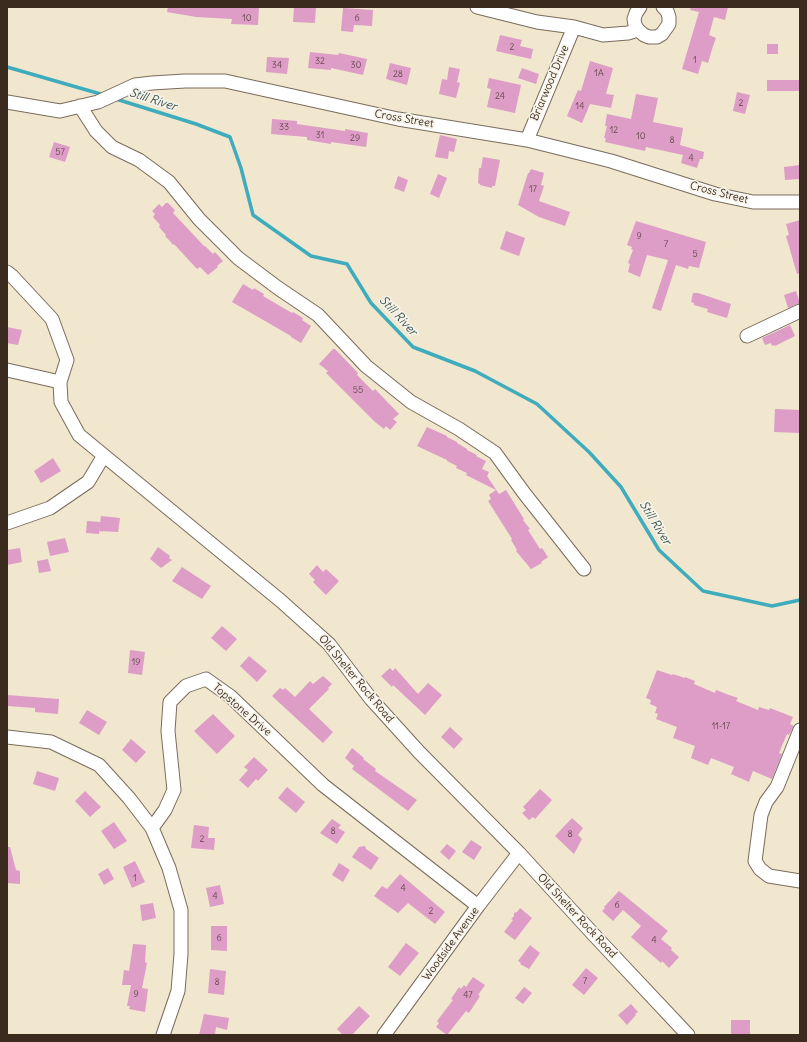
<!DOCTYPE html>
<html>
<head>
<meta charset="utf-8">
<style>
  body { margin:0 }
  #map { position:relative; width:807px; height:1042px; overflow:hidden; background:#f0e7ce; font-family:Delius,sans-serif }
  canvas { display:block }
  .frame { position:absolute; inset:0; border:8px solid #3b2a1e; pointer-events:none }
</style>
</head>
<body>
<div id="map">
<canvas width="807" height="1042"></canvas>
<div class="frame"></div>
</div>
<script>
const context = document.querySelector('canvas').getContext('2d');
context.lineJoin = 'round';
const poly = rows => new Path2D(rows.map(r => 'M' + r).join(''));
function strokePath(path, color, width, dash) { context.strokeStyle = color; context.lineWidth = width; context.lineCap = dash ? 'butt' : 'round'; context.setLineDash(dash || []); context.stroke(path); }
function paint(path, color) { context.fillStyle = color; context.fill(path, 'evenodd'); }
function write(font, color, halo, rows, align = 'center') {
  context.font = font + ' Delius,sans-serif'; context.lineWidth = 3.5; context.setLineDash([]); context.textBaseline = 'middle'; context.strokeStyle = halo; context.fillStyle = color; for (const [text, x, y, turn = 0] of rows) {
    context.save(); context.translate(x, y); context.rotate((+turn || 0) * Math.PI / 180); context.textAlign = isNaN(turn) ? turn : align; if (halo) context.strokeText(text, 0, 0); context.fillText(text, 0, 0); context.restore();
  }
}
const stream = poly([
  [7,67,104,95],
  [116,99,196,124,230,137,241,168,253,215,311,256,347,264,371,303,413,347,475,371,537,404,589,452,621,487,659,550,703,591,772,606,800,600]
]);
const building = poly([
  [168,7,259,7,258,25,231,24,232,19,196,17,167,12],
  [294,7,316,7,315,23,293,22],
  [691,7,728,7,725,20,714,17,709,35,716,38,713,46,708,63,702,61,698,74,682,69,699,12,690,10],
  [343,8,373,10,372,26,354,25,353,32,341,31],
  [500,35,522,40,520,46,533,49,531,59,496,51],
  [767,44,778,44,778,54,767,54],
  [310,52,338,55,339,53,367,59,363,75,331,68,331,70,308,68],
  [267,57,289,58,287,74,266,72],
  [590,61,613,68,606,94,614,95,611,108,590,104,582,123,567,116,578,90,581,91],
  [390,63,411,68,407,85,386,79],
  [449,67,460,69,457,82,460,83,456,98,439,94,442,79,447,80],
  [522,68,539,74,536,84,518,78],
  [489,78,521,85,515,113,487,107,491,89,487,88],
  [767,80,800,80,800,91,767,91],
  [737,92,750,95,745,114,733,111],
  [636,94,658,98,653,122,683,128,680,145,704,152,703,159,700,159,697,168,681,163,683,155,646,147,645,151,605,142,606,138,604,138,607,126,605,126,607,114,631,119],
  [272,119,297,121,297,124,345,131,345,129,368,133,366,147,331,142,331,144,307,140,307,137,271,134],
  [440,135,457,139,454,152,449,151,448,159,435,157],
  [54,142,70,147,65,162,49,157],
  [483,157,500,160,495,186,492,186,492,188,480,185,480,184,478,183,479,168,481,168],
  [800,165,800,179,785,180,784,167],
  [531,169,544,173,541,185,544,186,539,201,570,212,565,226,539,217,518,205,528,173,529,173],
  [438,174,447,178,439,198,430,194],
  [398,176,408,180,404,192,394,188],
  [166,203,168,203,175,210,173,213,204,246,205,246,213,254,215,252,223,261,217,266,218,267,208,275,200,267,197,269,174,244,173,245,170,241,165,236,166,235,159,227,160,225,153,217,155,214,152,211,159,204,162,207],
  [800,220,800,273,797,274,786,236,789,235,786,224],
  [636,221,706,242,699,268,689,266,688,269,676,265,661,311,652,308,668,260,647,255,640,277,628,272,630,264,628,263,633,250,631,249,632,247,627,245],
  [506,231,525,238,519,256,500,249],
  [243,284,253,290,254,288,264,294,263,296,292,313,293,312,303,318,302,320,311,326,301,343,291,337,291,336,232,302],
  [796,291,800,303,788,308,784,295],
  [693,293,698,293,731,304,727,318,707,312,708,309,694,305,694,303,691,302],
  [790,325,795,336,775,346,774,345,772,346,771,343,765,345,762,338],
  [7,327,22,330,18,345,7,343],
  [333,349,335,349,358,373,357,375,373,391,375,389,399,414,393,419,397,422,390,430,386,426,384,429,375,422,326,373,328,371,319,364],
  [775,409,800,410,800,433,774,432],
  [427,427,447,436,447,437,457,442,457,443,467,449,467,450,477,455,476,456,486,461,482,469,489,472,487,476,499,494,506,490,524,519,523,520,530,529,528,530,540,549,542,548,548,557,541,562,542,563,531,569,516,551,517,550,511,540,512,539,488,501,491,499,489,495,496,490,466,475,467,473,456,468,457,466,447,461,447,460,417,446],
  [53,458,61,471,41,483,34,471],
  [101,516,120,518,118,532,99,531],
  [87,521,100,522,99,534,86,533],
  [65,538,69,552,50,556,47,542],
  [158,547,170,556,169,558,172,560,161,568,150,559],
  [20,548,22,562,7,565,7,550],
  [48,559,51,571,39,573,37,561],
  [317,565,323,572,326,569,339,581,326,595,313,582,315,580,309,574],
  [182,567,211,586,202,599,172,581],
  [222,626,237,639,226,651,211,638],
  [130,650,145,652,142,675,128,673],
  [249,656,267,671,257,682,240,666],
  [390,668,393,671,395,668,418,694,428,683,442,695,425,715,393,685,392,687,381,676],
  [657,670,672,675,673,674,685,678,685,677,695,681,694,684,715,693,716,690,729,695,738,698,736,701,758,710,759,707,769,710,770,708,793,717,790,724,794,726,789,735,787,734,779,753,782,754,772,779,753,771,749,782,731,774,734,767,711,758,708,765,691,758,695,746,673,738,677,727,656,719,658,714,655,713,657,707,650,704,651,700,646,698],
  [323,676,332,684,328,688,329,689,309,709,333,732,323,743,272,696,280,688,283,690,285,688,295,697,310,681,313,684],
  [7,695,59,699,58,714,35,712,35,708,7,706],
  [87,710,107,722,99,735,79,723],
  [213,714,235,736,217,754,194,731],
  [450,727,463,739,454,749,441,737],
  [131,739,146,752,136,763,122,750],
  [352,748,364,758,363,759,376,769,375,771,417,800,408,811,352,769,354,766,345,758],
  [254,757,268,770,258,781,256,779,248,788,239,780,248,770,244,767],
  [37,771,59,778,55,791,33,784],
  [287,787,305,802,296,813,278,798],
  [540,789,552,800,535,819,533,817,529,820,522,813,526,810,523,807],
  [85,791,101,807,90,817,75,801],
  [572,818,583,828,578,835,582,839,574,854,555,836],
  [332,819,341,825,338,828,345,832,337,844,320,833],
  [114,822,127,841,114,849,101,831],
  [194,825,209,827,208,838,215,838,214,850,191,848],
  [471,840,482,847,474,860,462,852],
  [447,844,456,851,449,860,440,852],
  [365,846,366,849,379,858,371,870,352,857,359,847],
  [7,847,10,847,16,870,20,871,20,884,7,883],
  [135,861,145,882,132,888,123,867],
  [339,863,350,870,343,882,332,875],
  [108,868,114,879,104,885,98,874],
  [400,874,445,912,435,924,408,903,398,913,374,896,382,886,387,889],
  [220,885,224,904,210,907,206,888],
  [619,891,668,931,661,939,672,948,671,950,679,957,669,968,662,961,661,963,631,937,641,926,623,910,613,921,602,911,605,908,604,907],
  [153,903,156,918,142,921,140,905],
  [520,908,532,918,515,940,504,932,513,920,511,919,514,916,514,913,517,912],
  [211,926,227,926,227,951,211,950],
  [406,943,419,953,400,976,388,967],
  [133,944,146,945,145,962,147,963,142,988,148,989,145,1012,129,1009,130,1006,127,1006,131,985,122,985,124,970,129,971],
  [530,945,540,953,529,969,520,964,521,963,518,961],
  [586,968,598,978,584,995,572,985],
  [210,969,226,971,224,995,208,993],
  [473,977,485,985,478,995,480,996,469,1013,466,1011,447,1035,436,1027,439,1023,437,1021,453,1000,451,999,459,987,461,989,464,985,466,987],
  [524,987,532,993,523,1004,515,998],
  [631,1004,638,1012,635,1014,636,1015,627,1025,618,1015],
  [359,1006,370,1016,352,1035,343,1035,337,1029],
  [204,1014,229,1018,227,1030,216,1027,215,1035,199,1035],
  [731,1020,750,1020,750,1035,731,1035]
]);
const minor = poly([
  [477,7,537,22,574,27,603,35,628,33,638,30],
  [640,7,636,13,634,19,635,25,638,30,644,35,649,37,657,37,662,34,669,24,669,17,667,11,663,7],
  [7,102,60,111,98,102,135,85,152,83,185,81,225,81,398,119,527,140,611,161,715,194,753,202,800,202],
  [80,106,96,131,112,147,139,160,169,182,199,219,238,258,278,288,318,315,366,366,411,402,459,429,495,453,524,493,584,569],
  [527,140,574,27],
  [7,272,12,276,52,319,67,360,60,382,61,402,79,435,281,601,329,644,371,699,419,752,519,853,594,935,688,1035],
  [747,336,800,311],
  [7,370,60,382],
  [7,523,50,508,88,482,103,457],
  [800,730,777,787,766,802,761,815,755,861,760,869,769,876,800,881],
  [7,737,51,742,99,765,129,798,152,828,169,868,181,910,181,954,178,991,163,1035],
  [152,828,165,810,174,790,168,731,170,702,186,686,206,679,230,696,323,785,478,906],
  [384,1035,478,906,519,853]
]);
const numberNames = [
  ["10",247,18],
  ["6",357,18],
  ["2",512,47],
  ["1",695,60],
  ["32",320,61],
  ["34",277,65],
  ["30",356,65],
  ["1A",599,73],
  ["28",398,74],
  ["24",500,96],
  ["2",741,103],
  ["14",580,106],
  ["33",284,127],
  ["12",614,130],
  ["31",320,135],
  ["10",641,136],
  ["29",355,138],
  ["8",672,140],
  ["57",60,152],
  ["4",691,158],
  ["17",533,189],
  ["9",639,236],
  ["7",666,244],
  ["5",695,254],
  ["55",358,390],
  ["19",136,662],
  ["11-17",721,726],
  ["8",333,831],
  ["8",570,834],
  ["2",202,839],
  ["1",135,878],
  ["4",403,888],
  ["4",215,896],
  ["6",617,905],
  ["2",431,911],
  ["6",219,938],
  ["4",654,940],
  ["7",585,981],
  ["8",217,982],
  ["9",136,994],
  ["47",468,995]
];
const streetNames = [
  ["Briarwood Drive",550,83,-67],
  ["Cross Street",404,119,10],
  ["Cross Street",719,193,14],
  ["Old Shelter Rock Road",356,679,50],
  ["Topstone Drive",242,710,41],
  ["Old Shelter Rock Road",577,916,47],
  ["Woodside Avenue",451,944,-54]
];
const waterNames = [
  ["Still River",153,100,18],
  ["Still River",398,316,47],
  ["Still River",655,523,58]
];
strokePath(stream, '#3facbe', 3.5);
paint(building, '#dd9dc7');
strokePath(minor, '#7a6c5c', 15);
strokePath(minor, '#fff', 13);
write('9px', '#644748', null, numberNames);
write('11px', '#3b2a1e', '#f7f3e8', streetNames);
write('italic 12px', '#3c5856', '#f7f3e8', waterNames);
</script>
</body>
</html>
